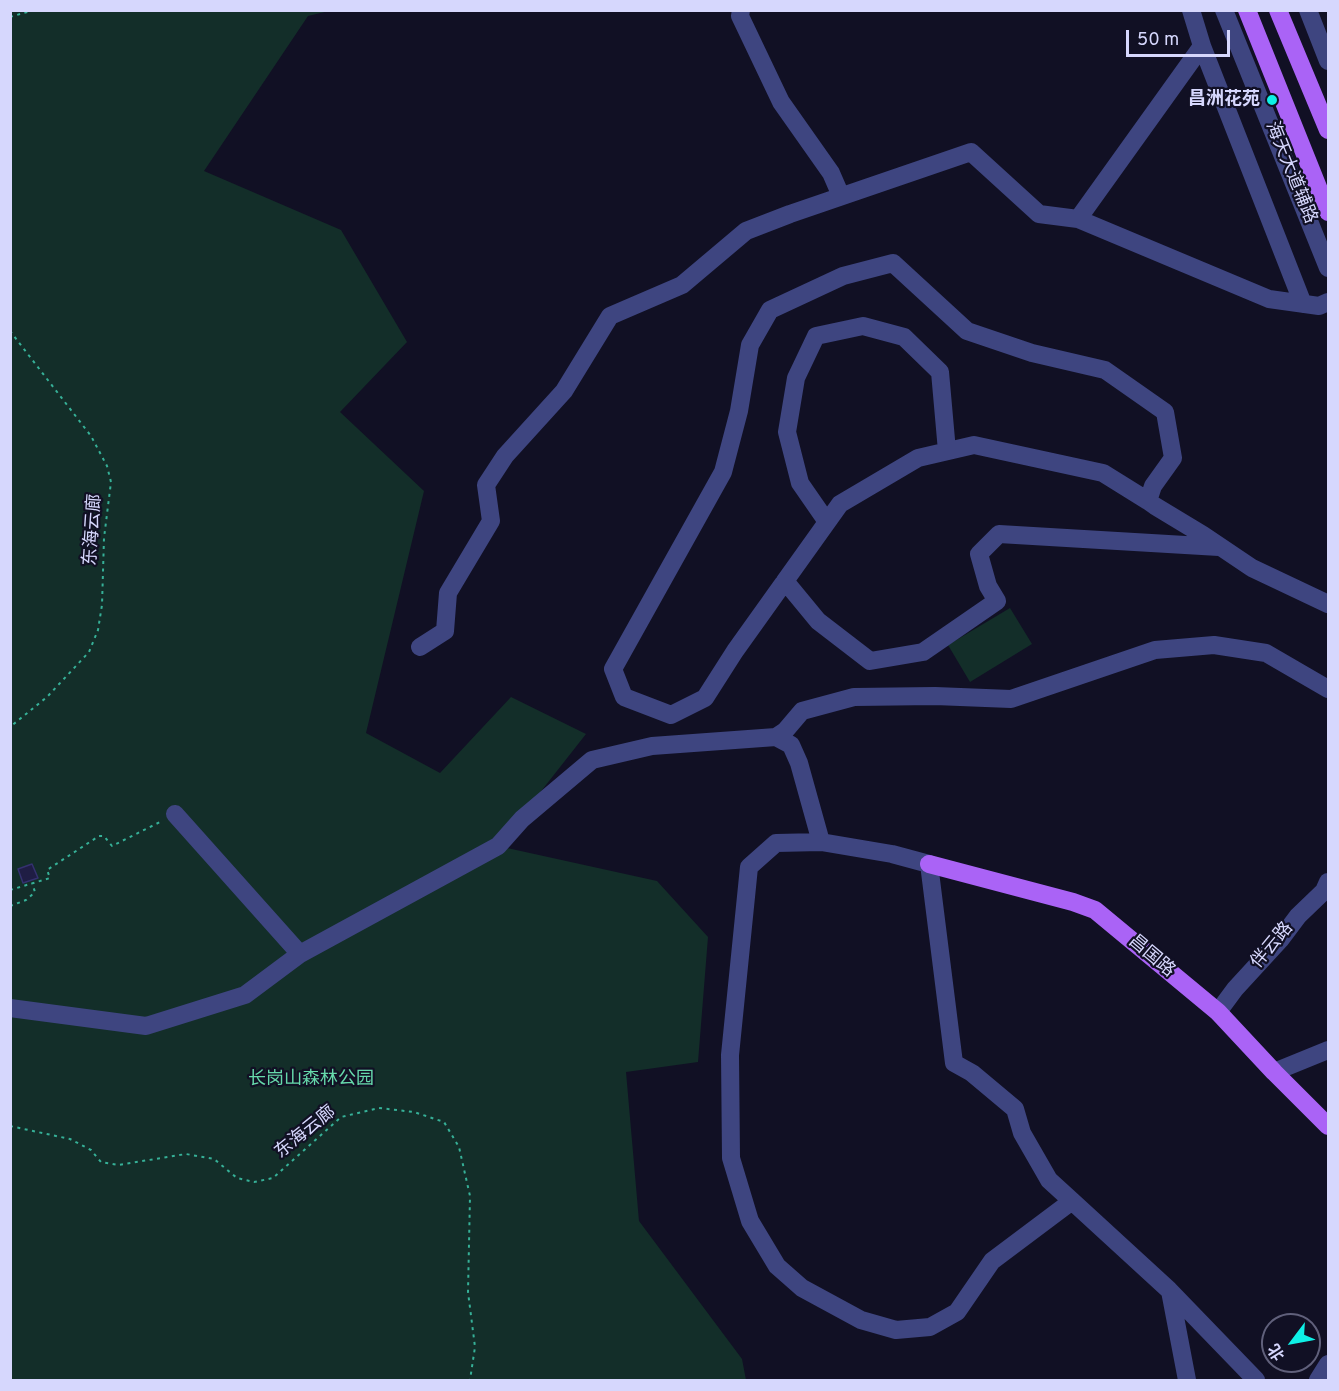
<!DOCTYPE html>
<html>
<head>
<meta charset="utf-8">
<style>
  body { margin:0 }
  #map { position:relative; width:1339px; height:1391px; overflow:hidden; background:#111024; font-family:Overpass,"Noto Sans SC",sans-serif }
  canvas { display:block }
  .frame { position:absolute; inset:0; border:12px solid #d6d7fd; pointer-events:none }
  .north { position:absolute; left:1261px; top:1313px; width:60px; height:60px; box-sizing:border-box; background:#111024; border:2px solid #60607b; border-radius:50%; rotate:238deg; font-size:16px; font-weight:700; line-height:24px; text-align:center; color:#d6d7fd }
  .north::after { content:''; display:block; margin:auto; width:21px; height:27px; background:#0ef0e6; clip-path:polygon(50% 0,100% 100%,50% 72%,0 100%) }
  .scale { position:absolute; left:1126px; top:30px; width:104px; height:27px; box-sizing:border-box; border:3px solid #d6d7fd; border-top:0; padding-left:8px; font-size:18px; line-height:21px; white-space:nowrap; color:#d6d7fd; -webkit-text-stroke:4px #111024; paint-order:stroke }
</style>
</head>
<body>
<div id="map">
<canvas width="1339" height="1391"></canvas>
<div class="frame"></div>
<div class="north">北</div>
<div class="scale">50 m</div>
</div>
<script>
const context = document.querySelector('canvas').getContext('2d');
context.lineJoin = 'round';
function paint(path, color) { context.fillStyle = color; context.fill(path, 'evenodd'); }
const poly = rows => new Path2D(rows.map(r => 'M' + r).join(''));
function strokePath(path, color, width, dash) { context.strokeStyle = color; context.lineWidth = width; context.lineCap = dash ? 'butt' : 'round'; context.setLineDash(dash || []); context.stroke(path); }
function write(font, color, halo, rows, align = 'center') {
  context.font = font + ' Overpass,"Noto Sans SC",sans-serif'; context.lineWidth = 4.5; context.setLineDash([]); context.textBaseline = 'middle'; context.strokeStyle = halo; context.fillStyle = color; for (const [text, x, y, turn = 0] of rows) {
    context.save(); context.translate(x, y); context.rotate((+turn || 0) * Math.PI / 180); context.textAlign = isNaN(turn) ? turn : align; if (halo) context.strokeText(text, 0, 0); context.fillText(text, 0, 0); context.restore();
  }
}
const green = poly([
  [10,11,329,11,308,16,204,171,341,230,407,342,340,412,424,491,366,733,440,773,511,697,586,734,498,846,657,881,708,937,698,1062,626,1072,639,1221,742,1359,746,1380,11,1380],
  [1010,608,1032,644,970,682,948,645]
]);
const building = poly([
  [32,864,38,878,23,883,18,869,32,864]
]);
const path = poly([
  [10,17,34,10],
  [10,331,91,436,107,466,111,482,104,538,102,605,98,630,89,652,47,697,10,727],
  [10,890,50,878,47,870,99,836,104,836,112,846,162,821],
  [10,906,26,900,35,892,32,883],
  [10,1126,70,1139,91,1150,101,1162,118,1165,186,1154,214,1159,237,1178,254,1182,273,1178,341,1117,379,1108,414,1112,444,1122,459,1147,470,1196,468,1292,475,1347,470,1380]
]);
const minor = poly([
  [741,10,740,16,781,102,831,173,841,196],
  [1191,10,1202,46,1078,219,1269,299,1319,306,1328,302],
  [1224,10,1328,268],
  [1308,10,1328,61],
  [1202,46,1303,304],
  [1148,501,1153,486,1173,458,1165,412,1105,370,1032,353,967,331,893,263,843,276,770,310,750,345,739,411,723,472,613,669,624,697,671,715,705,698,735,651,840,504,918,458,974,445,1103,473,1148,501,1155,506,1203,535,1252,568,1328,604],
  [827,522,800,483,787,432,796,378,816,336,863,326,904,337,940,372,947,451],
  [785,581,818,621,870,661,923,652,997,601,988,586,979,554,999,534,1219,547],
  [420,647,445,631,448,593,491,521,486,485,505,456,564,391,610,316,682,285,746,231,790,214,971,152,1039,214,1078,219],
  [776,737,785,731,802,711,854,697,935,696,1011,699,1155,650,1214,645,1266,653,1328,689],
  [175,814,300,954],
  [821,842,892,854,929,864,954,1063,972,1073,1015,1109,1022,1133,1049,1180,1072,1201,992,1261,957,1312,930,1327,896,1330,861,1320,802,1288,777,1266,750,1221,731,1158,730,1055,749,867,776,843,821,842],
  [10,1008,146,1026,245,995,300,954,498,846,522,819,592,760,652,746,776,737,791,745,799,763,821,842],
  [1218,1012,1235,989,1280,940,1298,916,1324,891,1328,882],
  [1274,1072,1328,1050],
  [1072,1201,1169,1290,1256,1380],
  [1170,1291,1187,1380],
  [1318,1380,1328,1364]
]);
const major = poly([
  [1247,10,1328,212],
  [1278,10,1328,130],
  [929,864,1073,902,1095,910,1218,1012,1274,1072,1328,1126]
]);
const markers = [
  [1272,100,6,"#0ef0e6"]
];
const poiNames = [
  ["昌洲花苑",1260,100]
];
const streetNames = [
  ["海天大道辅路",1290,173,68],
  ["东海云廊",94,530,-86],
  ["伴云路",1273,946,-50],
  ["昌国路",1151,957,40],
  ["东海云廊",306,1133,-39]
];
const parkNames = [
  ["长岗山森林公园",311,1080]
];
paint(green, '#132e29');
paint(building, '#1f1d44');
strokePath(building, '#34316f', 1.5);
strokePath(path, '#36b097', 2, [3, 4.5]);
strokePath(minor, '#3e4580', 18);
strokePath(major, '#aa63f6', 18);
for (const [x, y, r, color] of markers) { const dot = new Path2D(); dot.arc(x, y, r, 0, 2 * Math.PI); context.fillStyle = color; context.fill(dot); strokePath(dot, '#111024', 2); }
write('bold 18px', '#d6d7fd', '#111024', poiNames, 'right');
write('18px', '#d6d7fd', '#111024', streetNames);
write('18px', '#66d9ab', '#111024', parkNames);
</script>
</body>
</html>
